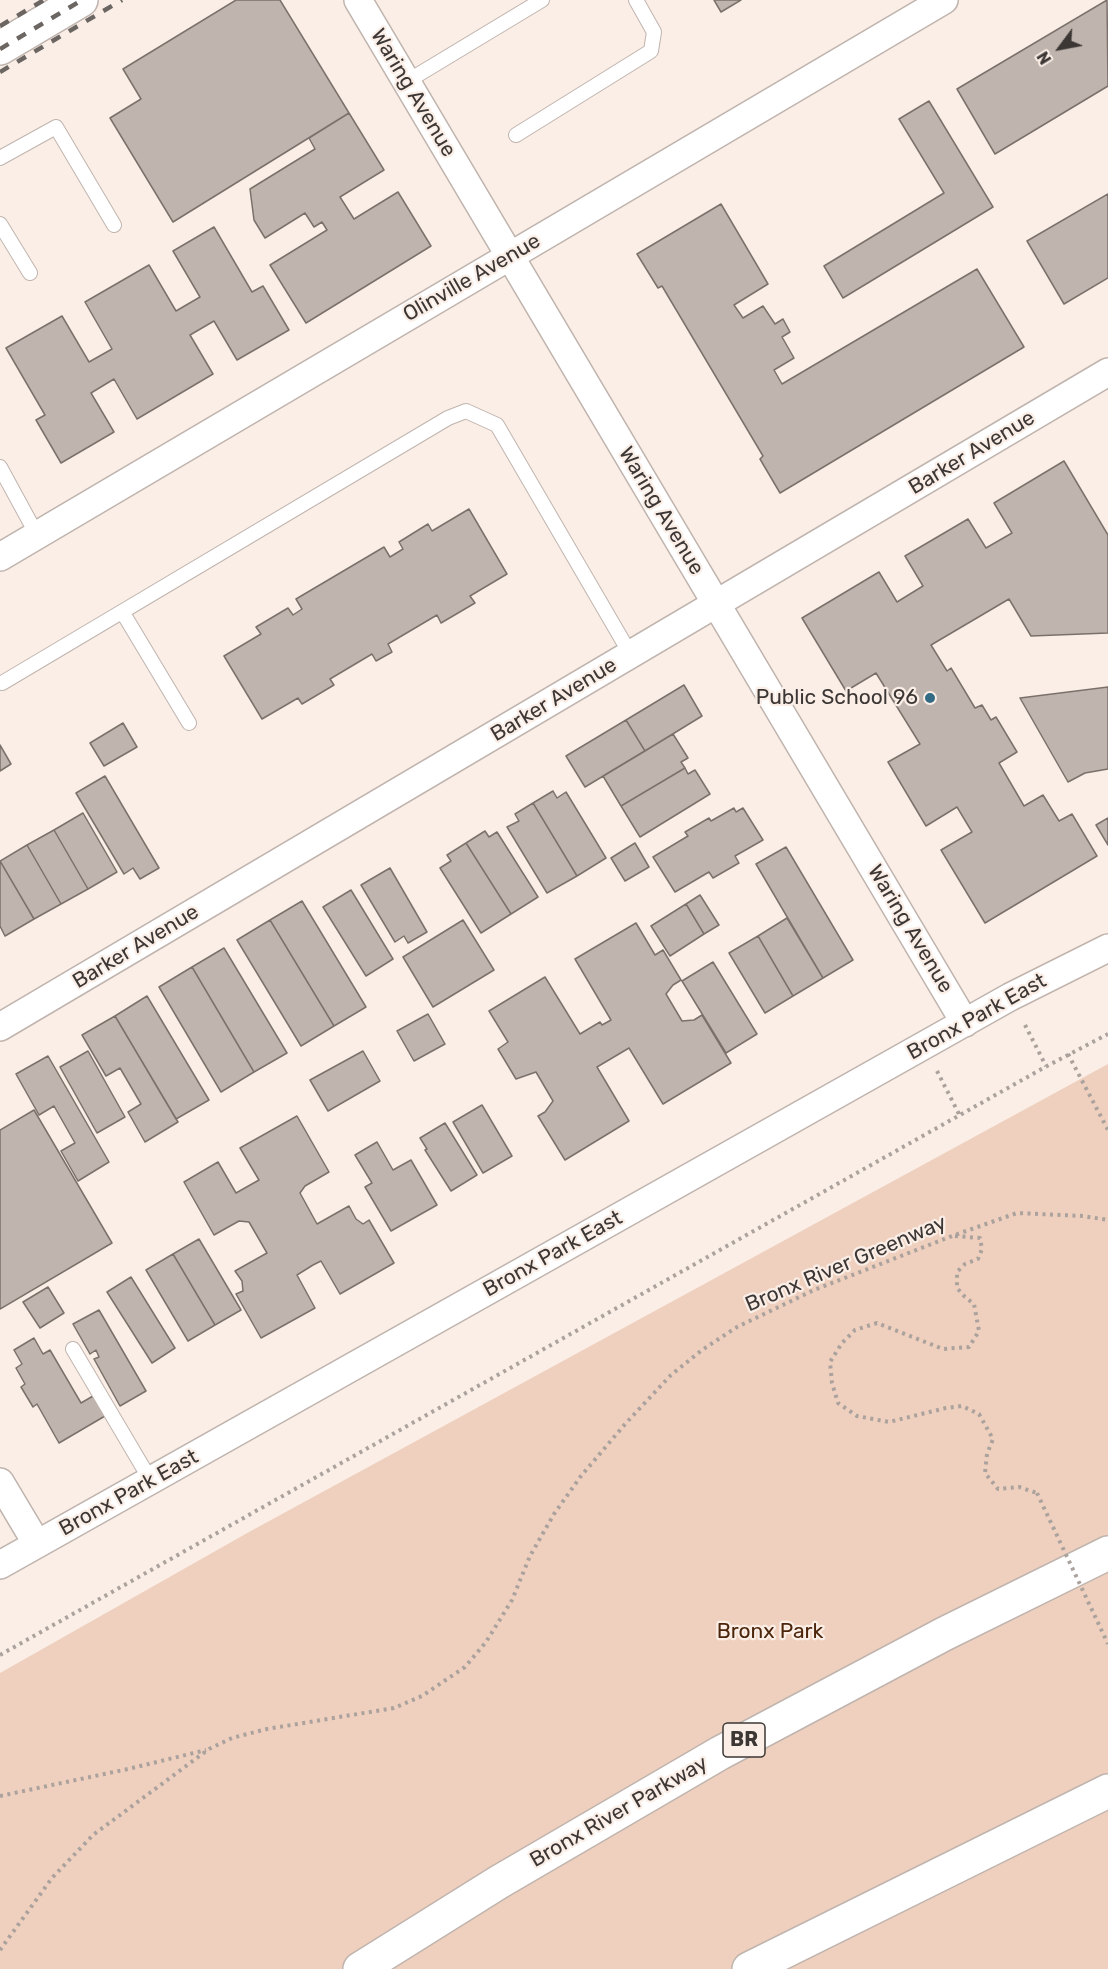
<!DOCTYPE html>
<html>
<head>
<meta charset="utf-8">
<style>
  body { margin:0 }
  #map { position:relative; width:1108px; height:1969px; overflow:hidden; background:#faeee7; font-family:Rubik,sans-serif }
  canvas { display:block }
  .north { position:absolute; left:1030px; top:18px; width:60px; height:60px; -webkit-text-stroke:4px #faeee7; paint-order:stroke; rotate:238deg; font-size:16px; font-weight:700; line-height:24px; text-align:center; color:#3c3735 }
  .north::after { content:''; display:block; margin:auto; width:21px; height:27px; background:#3c3735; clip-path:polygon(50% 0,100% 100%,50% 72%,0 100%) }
</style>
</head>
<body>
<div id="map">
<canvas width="1108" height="1969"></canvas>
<div class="north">N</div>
</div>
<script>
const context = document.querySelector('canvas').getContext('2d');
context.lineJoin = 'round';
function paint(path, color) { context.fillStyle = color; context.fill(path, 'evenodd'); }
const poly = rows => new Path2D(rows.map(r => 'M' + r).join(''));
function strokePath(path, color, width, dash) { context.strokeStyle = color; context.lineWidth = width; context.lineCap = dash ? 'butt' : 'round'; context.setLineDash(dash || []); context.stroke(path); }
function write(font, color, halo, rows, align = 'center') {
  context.font = font + ' Rubik,sans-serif'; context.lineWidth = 4.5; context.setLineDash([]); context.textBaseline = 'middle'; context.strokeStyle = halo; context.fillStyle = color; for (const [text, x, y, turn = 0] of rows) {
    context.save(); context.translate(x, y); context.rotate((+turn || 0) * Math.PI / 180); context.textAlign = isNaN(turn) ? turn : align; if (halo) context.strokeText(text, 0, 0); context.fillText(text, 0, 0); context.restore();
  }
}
const green = poly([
  [1108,1064,1108,1969,0,1969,0,1673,249,1532]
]);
const building = poly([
  [236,0,280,0,349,113,173,222,110,118,141,99,123,69,236,0],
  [714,0,741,0,721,12,714,0],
  [1107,0,1108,86,995,154,957,89,1107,0],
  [929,101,993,207,843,298,824,266,944,193,899,119,929,101],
  [349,113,384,170,340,197,354,219,398,192,431,246,306,323,270,265,327,230,322,222,314,227,305,213,265,238,254,220,250,189,315,149,309,138,349,113],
  [1108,194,1108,278,1064,304,1027,241,1108,194],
  [721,204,768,284,734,305,743,318,763,306,775,324,783,319,790,332,782,337,794,358,774,370,782,384,977,269,1024,347,780,493,760,459,763,456,662,286,658,288,637,254,721,204],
  [214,227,252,292,263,286,289,330,237,360,214,321,190,335,213,374,137,419,114,379,91,393,114,432,61,463,36,420,45,415,6,348,62,316,89,362,112,349,85,302,149,265,176,311,200,297,173,251,214,227],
  [1064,461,1108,535,1108,633,1031,636,1009,599,931,645,947,671,951,668,975,708,982,705,991,720,996,717,1017,752,999,763,1024,806,1043,795,1059,821,1072,814,1097,856,985,923,941,850,972,832,957,807,926,826,888,762,920,744,876,673,846,691,802,618,879,572,897,602,923,586,905,556,968,519,986,548,1012,533,994,503,1064,461],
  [469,509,507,574,470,596,475,603,441,623,437,615,388,644,392,652,376,661,372,654,330,679,334,685,302,704,298,698,262,719,224,656,261,634,256,627,288,608,293,615,302,609,296,599,384,547,390,557,403,549,399,542,428,524,432,531,469,509],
  [684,685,702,716,645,751,626,720,684,685],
  [1108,687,1108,769,1085,773,1068,782,1020,698,1108,687],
  [626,720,645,751,585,787,566,756,626,720],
  [123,723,137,747,104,766,90,743,123,723],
  [673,734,688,758,681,762,685,768,621,806,603,776,673,734],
  [0,745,11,764,0,771,0,745],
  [685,768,688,774,695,770,710,794,640,837,621,806,685,768],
  [105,776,159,868,140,879,133,868,124,874,76,793,105,776],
  [553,791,557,798,566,792,606,858,577,876,533,803,553,791],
  [533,803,577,876,547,893,507,827,519,821,515,814,533,803],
  [734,808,736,812,743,808,763,840,735,856,739,863,713,878,709,872,675,892,653,857,688,836,685,832,709,818,711,821,734,808],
  [83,813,117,872,88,889,54,830,83,813],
  [1108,818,1108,845,1096,825,1108,818],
  [54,830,88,889,61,904,27,845,54,830],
  [485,831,489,837,497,832,538,897,511,914,466,843,485,831],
  [466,843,511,914,481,933,440,868,451,861,447,855,466,843],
  [635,843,649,867,625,881,611,858,635,843],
  [27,845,61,904,34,919,0,861,27,845],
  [786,847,853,960,823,978,756,864,786,847],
  [0,861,34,919,5,936,0,926,0,861],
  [390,868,427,932,408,943,404,936,395,942,361,885,390,868],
  [351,890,393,959,366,976,323,907,351,890],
  [700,895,719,925,704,934,686,904,700,895],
  [302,901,366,1007,334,1026,270,920,302,901],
  [686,904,704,934,670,956,651,926,686,904],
  [787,918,823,978,793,996,758,936,787,918],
  [270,920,334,1026,301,1046,237,940,270,920],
  [463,920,494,970,433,1007,403,957,463,920],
  [636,923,655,955,663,950,681,980,673,985,666,994,682,1021,694,1020,702,1015,731,1063,663,1104,629,1048,597,1067,629,1121,565,1160,538,1116,545,1112,553,1101,536,1072,516,1079,498,1049,508,1042,489,1011,545,977,580,1034,600,1022,602,1025,611,1020,575,959,636,923],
  [758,936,793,996,765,1013,729,953,758,936],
  [224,948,287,1053,254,1072,192,967,224,948],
  [713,962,757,1034,726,1053,682,981,713,962],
  [192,967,254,1072,221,1092,159,987,192,967],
  [147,996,209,1100,176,1119,115,1016,147,996],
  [428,1014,445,1044,414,1061,397,1031,428,1014],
  [115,1016,178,1122,145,1142,128,1112,141,1104,120,1068,106,1076,82,1035,115,1016],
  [88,1051,125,1117,97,1133,60,1067,88,1051],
  [363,1051,380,1081,328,1111,310,1080,363,1051],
  [48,1056,109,1162,78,1181,61,1151,75,1143,54,1106,39,1115,16,1074,48,1056],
  [482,1105,512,1156,483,1173,453,1122,482,1105],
  [34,1110,112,1243,0,1309,0,1130,34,1110],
  [297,1116,329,1172,305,1186,300,1193,317,1224,349,1206,356,1219,363,1224,369,1220,394,1263,340,1294,321,1261,313,1265,297,1275,315,1308,261,1338,236,1294,243,1291,242,1281,235,1271,267,1253,249,1222,239,1221,214,1235,184,1182,218,1162,236,1193,259,1180,240,1148,297,1116],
  [445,1123,477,1175,451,1191,425,1150,427,1149,420,1138,445,1123],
  [377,1142,393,1170,411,1160,437,1205,391,1231,365,1187,372,1183,355,1155,377,1142],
  [199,1239,241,1310,215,1325,173,1254,199,1239],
  [173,1254,215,1325,188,1341,146,1270,173,1254],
  [131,1277,175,1348,152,1363,107,1292,131,1277],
  [48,1287,64,1313,40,1328,23,1302,48,1287],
  [99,1310,146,1391,120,1406,94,1359,99,1357,96,1350,90,1354,73,1324,99,1310],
  [34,1338,43,1354,50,1350,81,1403,93,1396,105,1416,59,1443,37,1404,33,1407,21,1387,25,1384,16,1368,22,1364,14,1350,34,1338]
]);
const path = poly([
  [1025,1025,1046,1066],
  [1068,1054,1108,1130],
  [937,1071,960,1116],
  [955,1236,980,1238,982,1249,978,1259,965,1264,957,1272,957,1288,965,1297,974,1304,979,1331,969,1347,943,1349,877,1323,855,1330,842,1343,830,1362,832,1383,838,1403,857,1416,889,1422,946,1408,962,1406,979,1414,993,1439,987,1454,985,1473,998,1489,1019,1487,1037,1493],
  [0,1655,1047,1066,1108,1034],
  [0,1796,128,1769,206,1750],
  [0,1950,52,1878,93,1835,209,1749,232,1738,267,1729,394,1708,422,1696,465,1667,486,1642,512,1600,530,1556,554,1514,581,1476,626,1423,671,1375,702,1350,737,1327,814,1290,952,1236,1017,1213,1083,1216,1108,1220]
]);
const service = poly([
  [406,82,542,0],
  [516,135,651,51,654,32,636,0],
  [0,158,56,127,114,225],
  [0,224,30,273],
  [0,467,37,535],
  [123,613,189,723],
  [2,683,448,418,466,411,497,425,631,655],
  [73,1349,151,1481]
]);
const minor = poly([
  [358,0,965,1023],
  [0,557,944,0],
  [0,1027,1108,372],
  [0,1482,37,1544],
  [0,1565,1010,997,1108,948]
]);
const secondary = poly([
  [0,48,81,0]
]);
const motorway = poly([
  [360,1969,499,1882,720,1753,944,1634,1108,1553],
  [749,1969,1108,1791]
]);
const rail = poly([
  [0,26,44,0],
  [0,49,82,0],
  [0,72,122,0]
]);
const pathBridge = poly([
  [1037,1493,1108,1644]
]);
const markers = [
  [930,698,6,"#336b85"]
];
const shields = [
  [744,1740,42]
];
const shieldNames = [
  ["BR",744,1740]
];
const streetNames = [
  ["Waring Avenue",413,93,59],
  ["Olinville Avenue",472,278,-30],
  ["Barker Avenue",972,453,-31],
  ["Waring Avenue",661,511,59],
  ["Barker Avenue",554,700,-31],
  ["Waring Avenue",910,929,59],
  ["Barker Avenue",136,947,-31],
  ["Bronx Park East",977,1017,-29],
  ["Bronx Park East",553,1254,-29],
  ["Bronx River Greenway",846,1264,-23],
  ["Bronx Park East",129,1493,-29],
  ["Bronx River Parkway",619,1812,-30]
];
const poiNames = [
  ["Public School 96",918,698]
];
const parkNames = [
  ["Bronx Park",770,1632]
];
paint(green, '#efd0be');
paint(building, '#c0b4ae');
strokePath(building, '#7b716b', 1.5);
strokePath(service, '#c0b4ae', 16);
strokePath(minor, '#c0b4ae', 30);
strokePath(secondary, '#c0b4ae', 36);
strokePath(motorway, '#c0b4ae', 36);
strokePath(path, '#aba29d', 4, [3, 4.5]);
strokePath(service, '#fff', 14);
strokePath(minor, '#fff', 27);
strokePath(secondary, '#fff', 33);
strokePath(motorway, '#fff', 33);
strokePath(rail, '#6c6662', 4.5, [10, 10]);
strokePath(pathBridge, '#aba29d', 4, [3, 4.5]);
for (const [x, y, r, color] of markers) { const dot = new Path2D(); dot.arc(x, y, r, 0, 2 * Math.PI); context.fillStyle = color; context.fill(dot); strokePath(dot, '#faeee7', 2); }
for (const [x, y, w] of shields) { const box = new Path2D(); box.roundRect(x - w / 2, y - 17, w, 34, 4.5); context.fillStyle = '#faeee7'; context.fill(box); strokePath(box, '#3c3735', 1.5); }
write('bold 20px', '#3c3735', null, shieldNames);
write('21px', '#3c3735', '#faeee7', streetNames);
write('21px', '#3c3735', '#faeee7', poiNames, 'right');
write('21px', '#4c250b', '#faeee7', parkNames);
</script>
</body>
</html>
